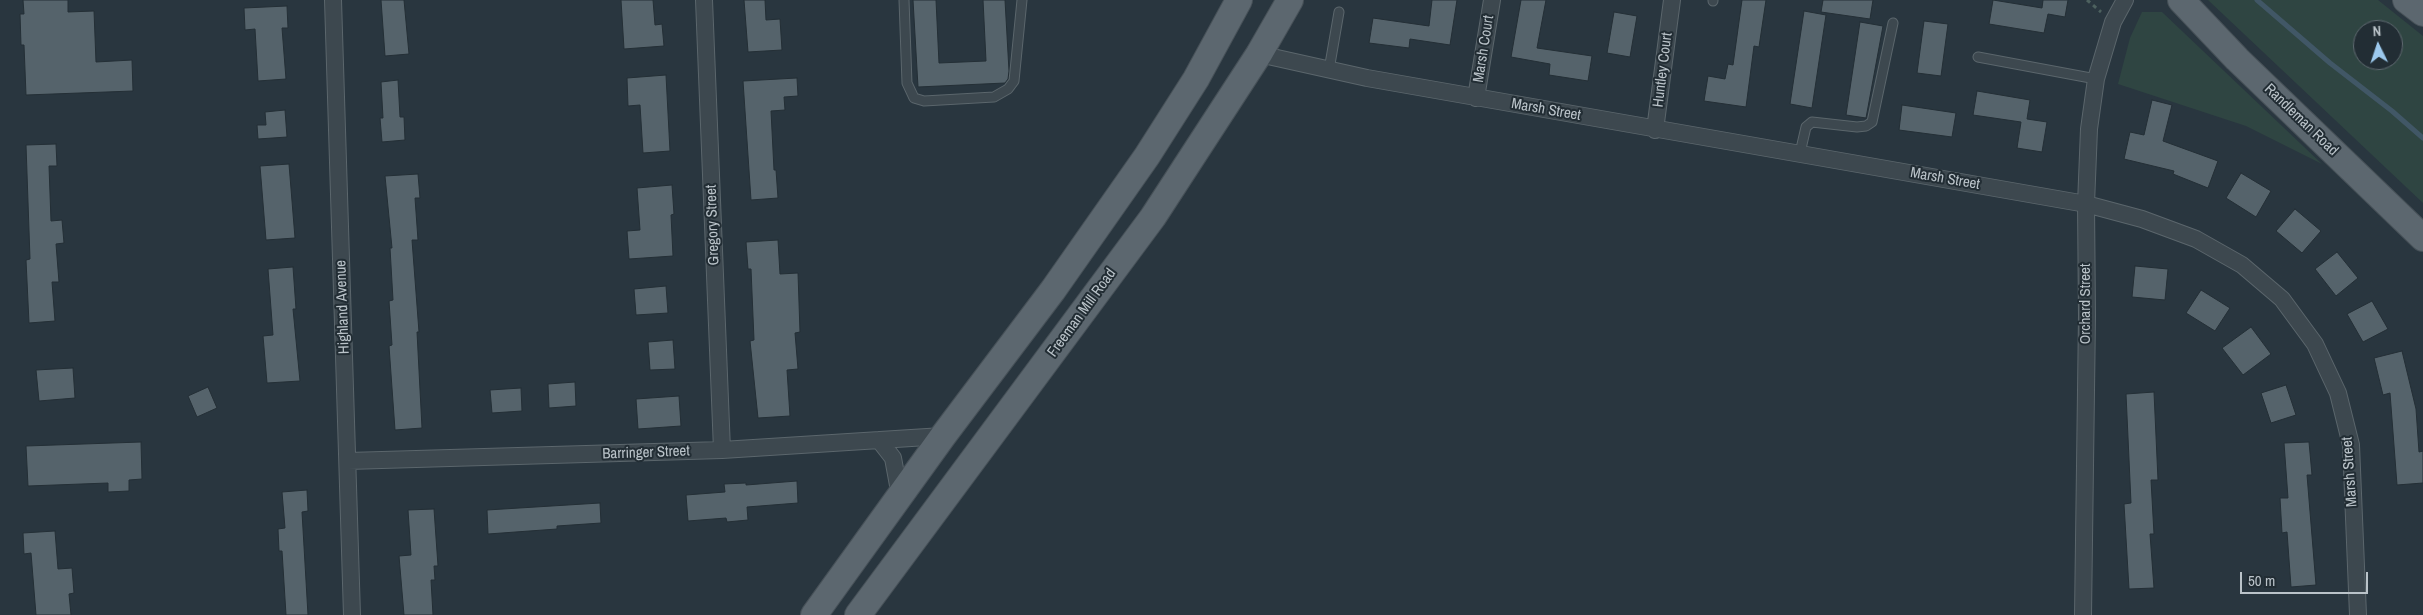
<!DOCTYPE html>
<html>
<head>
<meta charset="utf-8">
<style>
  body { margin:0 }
  #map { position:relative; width:2423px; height:615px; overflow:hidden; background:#29363f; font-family:"Archivo Narrow",sans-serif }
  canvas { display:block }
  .north { position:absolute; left:2353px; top:20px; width:50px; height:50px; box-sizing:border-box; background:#222d34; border:1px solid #5f6970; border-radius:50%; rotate:356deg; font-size:14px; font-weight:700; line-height:20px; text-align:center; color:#bac3c9 }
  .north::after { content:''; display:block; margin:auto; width:18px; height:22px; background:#9cc9ed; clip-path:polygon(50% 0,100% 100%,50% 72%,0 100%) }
  .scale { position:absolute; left:2240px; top:572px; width:128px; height:22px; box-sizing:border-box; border:2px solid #bac3c9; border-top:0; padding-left:6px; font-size:15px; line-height:18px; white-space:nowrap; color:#bac3c9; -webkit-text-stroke:4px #222d34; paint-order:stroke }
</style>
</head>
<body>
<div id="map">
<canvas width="2423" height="615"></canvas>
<div class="north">N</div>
<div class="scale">50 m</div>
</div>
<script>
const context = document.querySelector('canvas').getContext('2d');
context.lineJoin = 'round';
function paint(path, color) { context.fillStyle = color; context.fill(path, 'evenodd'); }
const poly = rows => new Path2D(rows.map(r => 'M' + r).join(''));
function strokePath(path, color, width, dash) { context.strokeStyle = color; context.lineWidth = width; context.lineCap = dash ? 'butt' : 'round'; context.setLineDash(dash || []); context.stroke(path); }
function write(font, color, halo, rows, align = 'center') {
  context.font = font + ' "Archivo Narrow",sans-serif'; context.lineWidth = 4; context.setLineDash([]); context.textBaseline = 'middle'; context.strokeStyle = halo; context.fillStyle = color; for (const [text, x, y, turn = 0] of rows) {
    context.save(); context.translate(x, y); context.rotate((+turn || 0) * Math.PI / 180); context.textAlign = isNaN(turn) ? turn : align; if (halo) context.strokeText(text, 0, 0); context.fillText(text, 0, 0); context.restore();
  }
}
const green = poly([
  [2208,0,2378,0,2423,36,2423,203],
  [2363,30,2393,30,2393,60,2363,60],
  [2142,12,2162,12,2322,164,2246,126,2118,84,2130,38]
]);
const stream = poly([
  [2257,0,2330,63,2392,111,2423,138]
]);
const building = poly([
  [23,0,68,0,68,12,94,11,96,62,132,60,133,91,26,95,24,45,21,45,20,14,24,14,23,0],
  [381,0,404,0,409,54,385,56,381,0],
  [621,0,653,0,655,25,662,24,664,46,624,49,621,0],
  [744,0,765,0,766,20,780,19,782,50,748,52,744,0],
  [913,0,936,0,939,63,986,61,983,0,1005,0,1009,71,1008,79,1005,83,918,87,913,0],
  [1432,0,1457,0,1450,45,1410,39,1409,48,1369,43,1373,18,1429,26,1432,0],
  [1521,0,1546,0,1537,48,1592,56,1588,81,1549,75,1550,64,1511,57,1521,0],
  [1742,0,1766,0,1759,47,1754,46,1746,107,1704,101,1708,76,1725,79,1728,64,1733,65,1742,0],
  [1823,0,1873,0,1870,19,1821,12,1823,0],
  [1993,0,2042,8,2043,0,2068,0,2065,17,2048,14,2044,33,1989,24,1993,0],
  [287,6,288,28,282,28,286,79,258,81,255,29,245,30,244,8,287,6],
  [1804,11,1826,15,1812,108,1790,104,1804,11],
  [1614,12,1637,16,1630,57,1607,53,1614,12],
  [1924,21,1948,24,1941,76,1917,73,1924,21],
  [1860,22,1883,26,1866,118,1846,115,1860,22],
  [666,75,670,151,643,153,640,105,628,106,627,78,666,75],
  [797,78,798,96,784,97,785,110,771,111,774,170,776,170,778,198,751,200,743,81,797,78],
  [398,80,400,117,404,117,405,140,382,142,380,118,383,118,381,82,398,80],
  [1977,91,2030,100,2027,119,2047,122,2042,152,2017,148,2021,122,1973,115,1977,91],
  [2152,100,2172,105,2163,141,2218,161,2208,188,2173,174,2174,171,2124,159,2130,132,2144,135,2152,100],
  [1902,105,1956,113,1952,137,1899,130,1902,105],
  [285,110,287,137,258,139,257,125,266,125,265,112,285,110],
  [56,144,57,166,49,166,51,221,62,220,64,243,56,244,59,282,52,282,55,321,29,323,26,260,30,259,26,145,56,144],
  [289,164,295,238,266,240,260,166,289,164],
  [2241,173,2271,191,2256,217,2226,198,2241,173],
  [418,174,420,198,415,198,418,240,412,240,419,332,417,332,422,428,395,430,389,346,392,345,389,301,393,300,390,248,392,248,385,176,418,174],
  [672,185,674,214,671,215,673,256,629,259,627,231,640,230,637,188,672,185],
  [2295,209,2321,231,2302,253,2276,231,2295,209],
  [778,240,780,274,798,273,800,332,795,333,798,369,787,370,790,416,758,418,750,341,754,340,751,269,748,269,746,242,778,240],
  [2337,252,2358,278,2336,296,2315,269,2337,252],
  [2135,266,2168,269,2165,300,2132,297,2135,266],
  [293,267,296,309,293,309,300,381,267,383,263,336,273,335,268,269,293,267],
  [666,286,668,313,636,315,634,289,666,286],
  [2201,290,2230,308,2215,331,2186,313,2201,290],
  [2372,301,2388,329,2363,342,2347,314,2372,301],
  [2251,327,2271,354,2243,375,2222,348,2251,327],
  [673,340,675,369,650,370,648,342,673,340],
  [2402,351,2416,409,2419,452,2423,451,2423,483,2397,485,2390,393,2383,395,2374,358,2402,351],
  [73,368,75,398,39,401,36,370,73,368],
  [575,382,576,406,549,408,548,384,575,382],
  [2286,385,2296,415,2271,423,2261,393,2286,385],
  [208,387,217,408,197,417,188,396,208,387],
  [521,388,522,411,492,413,490,390,521,388],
  [2154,392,2158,480,2151,480,2154,534,2150,534,2154,588,2129,589,2124,504,2131,503,2126,394,2154,392],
  [679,396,681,426,638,429,636,399,679,396],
  [141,442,142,479,129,480,129,491,108,492,108,483,28,486,26,446,141,442],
  [2309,442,2312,475,2307,475,2316,585,2291,587,2287,532,2282,533,2280,498,2288,498,2284,443,2309,442],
  [797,481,798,503,747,507,748,520,727,522,726,518,688,521,686,495,725,492,724,484,746,483,746,485,797,481],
  [307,490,308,511,302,512,308,615,286,615,282,551,279,551,278,529,285,528,282,492,307,490],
  [600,503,601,523,557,526,557,529,488,534,487,510,600,503],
  [434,509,438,566,434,566,435,580,431,580,433,615,404,615,399,556,411,555,408,510,434,509],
  [55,531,58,569,72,568,74,593,69,594,71,615,36,615,31,553,24,554,23,533,55,531]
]);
const path = poly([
  [2087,0,2101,12]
]);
const service = poly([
  [904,0,907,83,914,98,924,101,994,97,1008,89,1014,81,1022,0],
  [1713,1,1713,0],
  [1978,57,2096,79],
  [1329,70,1339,12],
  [1800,153,1806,127,1812,122,1857,127,1866,126,1872,122,1893,23]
]);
const minor = poly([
  [333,0,352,615],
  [704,0,722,450],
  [1259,54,1367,78,2086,204,2142,219,2196,239,2242,265,2282,299,2315,344,2338,393,2351,445,2358,615],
  [1476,98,1492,0],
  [1655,130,1672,0],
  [879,440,893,458,900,496],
  [348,461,722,450,943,436],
  [2083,615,2087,316,2086,204,2089,129,2096,79,2113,22,2125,0]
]);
const primary = poly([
  [2181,0,2237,59,2423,238],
  [2406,0,2423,13],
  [814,615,943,436,1053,290,1147,156,1196,79,1239,0],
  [858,615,1153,217,1259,54,1290,0]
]);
const streetNames = [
  ["Marsh Court",1484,49,-81],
  ["Huntley Court",1663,70,-83],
  ["Marsh Street",1546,110,10],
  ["Randleman Road",2301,120,44],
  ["Marsh Street",1945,179,10],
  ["Gregory Street",713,225,-92],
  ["Orchard Street",2086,304,-90],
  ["Highland Avenue",343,307,-92],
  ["Freeman Mill Road",1082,313,-54],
  ["Barringer Street",646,453,-2],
  ["Marsh Street",2350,472,-94]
];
paint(green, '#2f4542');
strokePath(stream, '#415766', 5);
paint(building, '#55636b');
strokePath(building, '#242f36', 1);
strokePath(service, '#5b666c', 11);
strokePath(minor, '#5b666c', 18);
strokePath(primary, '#475158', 28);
strokePath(path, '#4d615f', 3, [4, 4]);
strokePath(service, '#3d484f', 9);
strokePath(minor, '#3d484f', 16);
strokePath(primary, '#5c676f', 26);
write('15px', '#bac3c9', '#222d34', streetNames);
</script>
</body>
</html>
